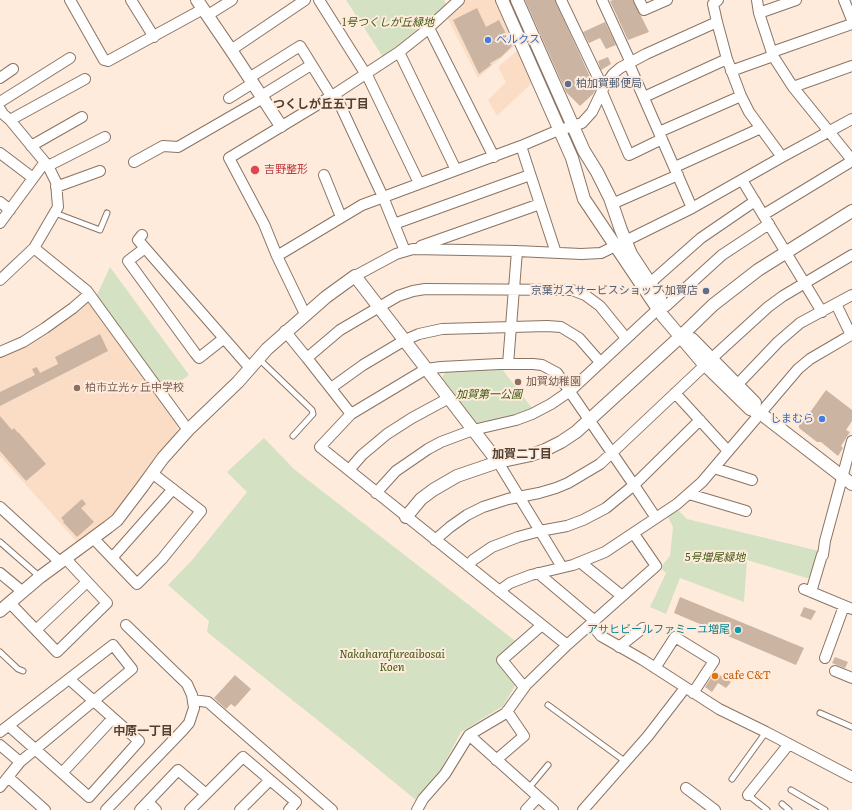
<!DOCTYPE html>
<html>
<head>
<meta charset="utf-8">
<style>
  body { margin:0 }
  canvas { display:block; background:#feebdc }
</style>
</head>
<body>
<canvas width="852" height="810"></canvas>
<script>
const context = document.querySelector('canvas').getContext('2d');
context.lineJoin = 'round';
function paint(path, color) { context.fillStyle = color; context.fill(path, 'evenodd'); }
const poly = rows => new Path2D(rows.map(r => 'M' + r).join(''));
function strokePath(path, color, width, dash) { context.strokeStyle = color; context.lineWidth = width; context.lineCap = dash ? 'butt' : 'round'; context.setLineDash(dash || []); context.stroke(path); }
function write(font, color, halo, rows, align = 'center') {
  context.font = font + ' Literata,"Noto Sans JP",serif'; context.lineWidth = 4; context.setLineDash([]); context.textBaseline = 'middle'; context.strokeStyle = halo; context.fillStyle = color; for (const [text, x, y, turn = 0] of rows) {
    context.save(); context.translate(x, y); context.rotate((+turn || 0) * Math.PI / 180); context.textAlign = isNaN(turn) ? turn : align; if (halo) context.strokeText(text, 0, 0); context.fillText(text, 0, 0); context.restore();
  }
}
const built = poly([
  [465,0,497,0,517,44,478,78,447,17],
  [519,49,534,81,497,116,488,100,506,82,498,67],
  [89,300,178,422,177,436,110,519,78,543,0,456,0,355]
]);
const green = poly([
  [346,0,444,0,447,5,383,57],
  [110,267,189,375,164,393,96,297],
  [502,369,532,408,503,419,477,425,442,377,446,372],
  [264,438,295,470,518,643,498,661,515,686,503,706,461,732,440,771,420,794,417,801,355,750,207,632,209,621,168,585,193,559,247,492,227,472],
  [677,509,687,519,819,551,810,579,747,560,744,602,680,578,666,614,650,607,666,573,660,568,670,556,673,527,667,515]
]);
const building = poly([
  [525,0,555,0,591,79,588,81,596,89,593,94,580,106,566,92],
  [613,0,633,0,649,32,628,40,610,1],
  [477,8,486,27,499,20,512,46,501,57,490,63,491,65,479,74,453,20],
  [605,22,616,45,606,49,600,38,589,43,583,32],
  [608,57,611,64,601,70,598,61],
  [100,334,108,351,0,406,0,392,35,375,32,369,37,367,40,373,58,364,55,357],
  [826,390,852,410,852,421,846,430,850,432,841,446,843,448,838,456,821,442,817,442,799,428,799,425,804,418,806,418],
  [0,416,12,430,14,428,18,433,18,432,46,464,26,481,0,451],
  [82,499,86,504,81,508,94,522,77,537,63,522,64,521,61,518],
  [680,597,804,648,796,665,674,613],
  [804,607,816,611,811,620,800,616],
  [835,657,848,662,845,668,832,663],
  [715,672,731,682,726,688,718,683,712,692,705,687],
  [235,675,251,689,235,707,231,704,226,709,214,698]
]);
const service = poly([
  [55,213,100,230,107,213],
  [259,359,312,410,313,414,293,436],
  [0,542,40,577],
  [0,652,18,669,23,671],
  [548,705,626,762],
  [820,713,852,727],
  [732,779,766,732],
  [528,789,548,765],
  [791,790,825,810],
  [748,795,767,810],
  [782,804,789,810]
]);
const minor = poly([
  [70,0,104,60,108,61,203,9],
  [131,0,154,37],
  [319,0,365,73],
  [561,0,603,88],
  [602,0,631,63],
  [639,0,644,10,667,0],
  [718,0,713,4,717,22,727,59,741,96,749,112,782,157],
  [757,0,759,13,773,56,793,87,852,160],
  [844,0,852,20],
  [759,13,796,0],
  [208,15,232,0],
  [429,28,494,157],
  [231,50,305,0],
  [399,52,456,170],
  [772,52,852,24],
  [629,64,692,208],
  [731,71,773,56],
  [366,73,419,183],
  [0,78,13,69],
  [249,78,300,46,331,96],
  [793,87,852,66],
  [602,92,629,155,662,139],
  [335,94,383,197,405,251],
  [261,96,311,65],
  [644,97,727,59],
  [229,98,253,83],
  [0,102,70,58],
  [0,109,3,114,10,120,48,166,56,182,58,207,34,248,0,280],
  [10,120,85,79],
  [659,132,741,96],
  [31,146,82,117],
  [521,146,556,253],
  [0,153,33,178],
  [134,162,163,146,178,147,263,98],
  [48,166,105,137],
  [675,167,761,128],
  [324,175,341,217],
  [742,180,822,312],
  [56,187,100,171],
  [0,202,10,210],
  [612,204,678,175],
  [763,215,852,161],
  [0,223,45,162],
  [394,224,530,175],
  [142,235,138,240,250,368],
  [421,246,540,204],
  [34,248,87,291,188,430],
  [145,248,128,261,195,353,199,358,223,339],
  [277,256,362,205,521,146,554,132,582,123,592,112,604,87,613,74,620,68,646,54,717,22],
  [355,276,396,254,413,249,517,251,581,254,601,253,692,208,782,157,852,119],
  [650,283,701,238,755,201],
  [666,306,722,255,769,224],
  [305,314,277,256,264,224,229,158,335,94,399,52,423,33,459,0],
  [285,331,307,358],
  [0,352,23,342,45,328,73,308,89,294],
  [711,359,768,307,783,296,852,255],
  [508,364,517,251],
  [737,385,778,342,800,323,852,295],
  [331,388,363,365,405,340,419,334,442,329,547,326,561,327,579,338,600,362],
  [675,393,728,451],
  [351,414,307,358,340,330,398,296,413,291,425,289,572,290,585,295,600,306,626,338],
  [498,462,562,567],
  [714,468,752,480],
  [349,470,362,455,387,434,412,418,449,398],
  [376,493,396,471,428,449,441,442,473,430,516,420,532,414,551,404,570,391,658,309],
  [689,494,746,511],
  [0,507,60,562],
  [540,531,567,526,583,520,606,508,634,485,700,420],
  [93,538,137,584,162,559,201,511,152,473],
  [435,540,450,527,467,515,483,507,508,499,539,493,556,488,568,483,600,464,705,365],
  [112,558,173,489],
  [580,562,622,596],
  [468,566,473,560,492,547,518,537,540,531],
  [0,573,23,592],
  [538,573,595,621],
  [804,589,852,609],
  [499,591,510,583,531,575,573,565,605,552,677,504,702,482,798,369,810,359,851,335,836,304],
  [811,592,822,555,823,555,825,541,852,441],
  [10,603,57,652,107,603,65,558],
  [591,624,601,636,643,660,719,709,766,732,852,777],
  [36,630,87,582],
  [567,645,320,447,351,414,426,369,441,367,499,364,533,364,542,365,557,373,634,485,656,518],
  [619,647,643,628],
  [825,658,844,606],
  [655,668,675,637,714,661,693,693],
  [835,671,852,678],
  [524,687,502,660,542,625],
  [193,700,208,702,332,810],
  [9,726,89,797,139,741,69,679],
  [0,732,113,645,132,669,20,762,0,787],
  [469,735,553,810],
  [0,745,20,762],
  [496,760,524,736,507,711],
  [62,773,113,718],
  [8,777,45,810],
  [686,788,715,810],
  [748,795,789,744],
  [148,802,156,810],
  [106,810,183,730,189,723,194,708,192,695,187,684,126,625],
  [140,810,178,770,206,794],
  [190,810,243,757,296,802,289,810],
  [240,810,270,780],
  [417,810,423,799,445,774,469,735,506,713,526,685,567,645,656,566,634,534],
  [526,810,538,797],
  [583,810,648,736,685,688]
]);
const tertiary = poly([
  [197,0,231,50,281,126],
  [502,0,572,158,584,199,662,315,702,362,750,409,760,413,852,484],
  [517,0,584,151,597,172,610,198,621,230,631,254,660,298],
  [692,339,755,403],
  [406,517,421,499,433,490,457,476,498,462,531,455,545,450,561,442,576,432,680,337,713,305,758,270,852,211],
  [0,611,40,577,108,527,117,520,142,487,163,458,188,430,238,382,267,349,326,297,355,276,498,462]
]);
const markers = [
  [488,40,4,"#3f7fe0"],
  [568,84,4,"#5c6f8a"],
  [255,170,5,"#e0444e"],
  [706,291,4,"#5c6f8a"],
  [518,382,4,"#8d6e63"],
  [77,388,4,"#8d6e63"],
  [822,419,4,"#3f7fe0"],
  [738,630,4,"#0f9aa8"],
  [715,676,4,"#e8710a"]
];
const parkNames = [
  ["1号つくしが丘緑地",388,23],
  ["加賀第一公園",489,395],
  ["5号増尾緑地",715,558],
  ["Nakaharafureaibosai",392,655],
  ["Koen",392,668]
];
const shopNames = [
  ["ベルクス",496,40],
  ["しまむら",814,419,"right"]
];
const serviceNames = [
  ["柏加賀郵便局",576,84],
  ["京葉ガスサービスショップ 加賀店",698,291,"right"]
];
const healthNames = [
  ["吉野整形",264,170]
];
const educationNames = [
  ["加賀幼稚園",526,382],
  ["柏市立光ヶ丘中学校",85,388]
];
const cultureNames = [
  ["アサヒビールファミーユ増尾",730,630]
];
const foodNames = [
  ["cafe C&T",723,676]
];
const neighbourhoodNames = [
  ["つくしが丘五丁目",321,104],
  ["加賀二丁目",522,454],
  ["中原一丁目",143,731]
];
paint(built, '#fbddc5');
paint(green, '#d4e2c3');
paint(building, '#cbb4a2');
strokePath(service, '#8a7464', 7);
strokePath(minor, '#8a7464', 12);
strokePath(tertiary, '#8a7464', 14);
strokePath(service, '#fff', 5);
strokePath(minor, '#fff', 10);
strokePath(tertiary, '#fff', 12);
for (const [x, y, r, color] of markers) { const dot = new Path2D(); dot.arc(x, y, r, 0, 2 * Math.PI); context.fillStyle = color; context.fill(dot); strokePath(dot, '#feebdc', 1.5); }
write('italic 11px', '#415b13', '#feebdc', parkNames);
write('11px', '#366cbe', '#feebdc', shopNames, 'left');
write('11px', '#4e5e75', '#feebdc', serviceNames, 'left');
write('11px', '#be3a42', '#feebdc', healthNames, 'left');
write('11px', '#785e54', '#feebdc', educationNames, 'left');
write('11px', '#0d838f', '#feebdc', cultureNames, 'right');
write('11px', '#c56008', '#feebdc', foodNames, 'left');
write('bold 12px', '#534031', '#feebdc', neighbourhoodNames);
</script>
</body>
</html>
